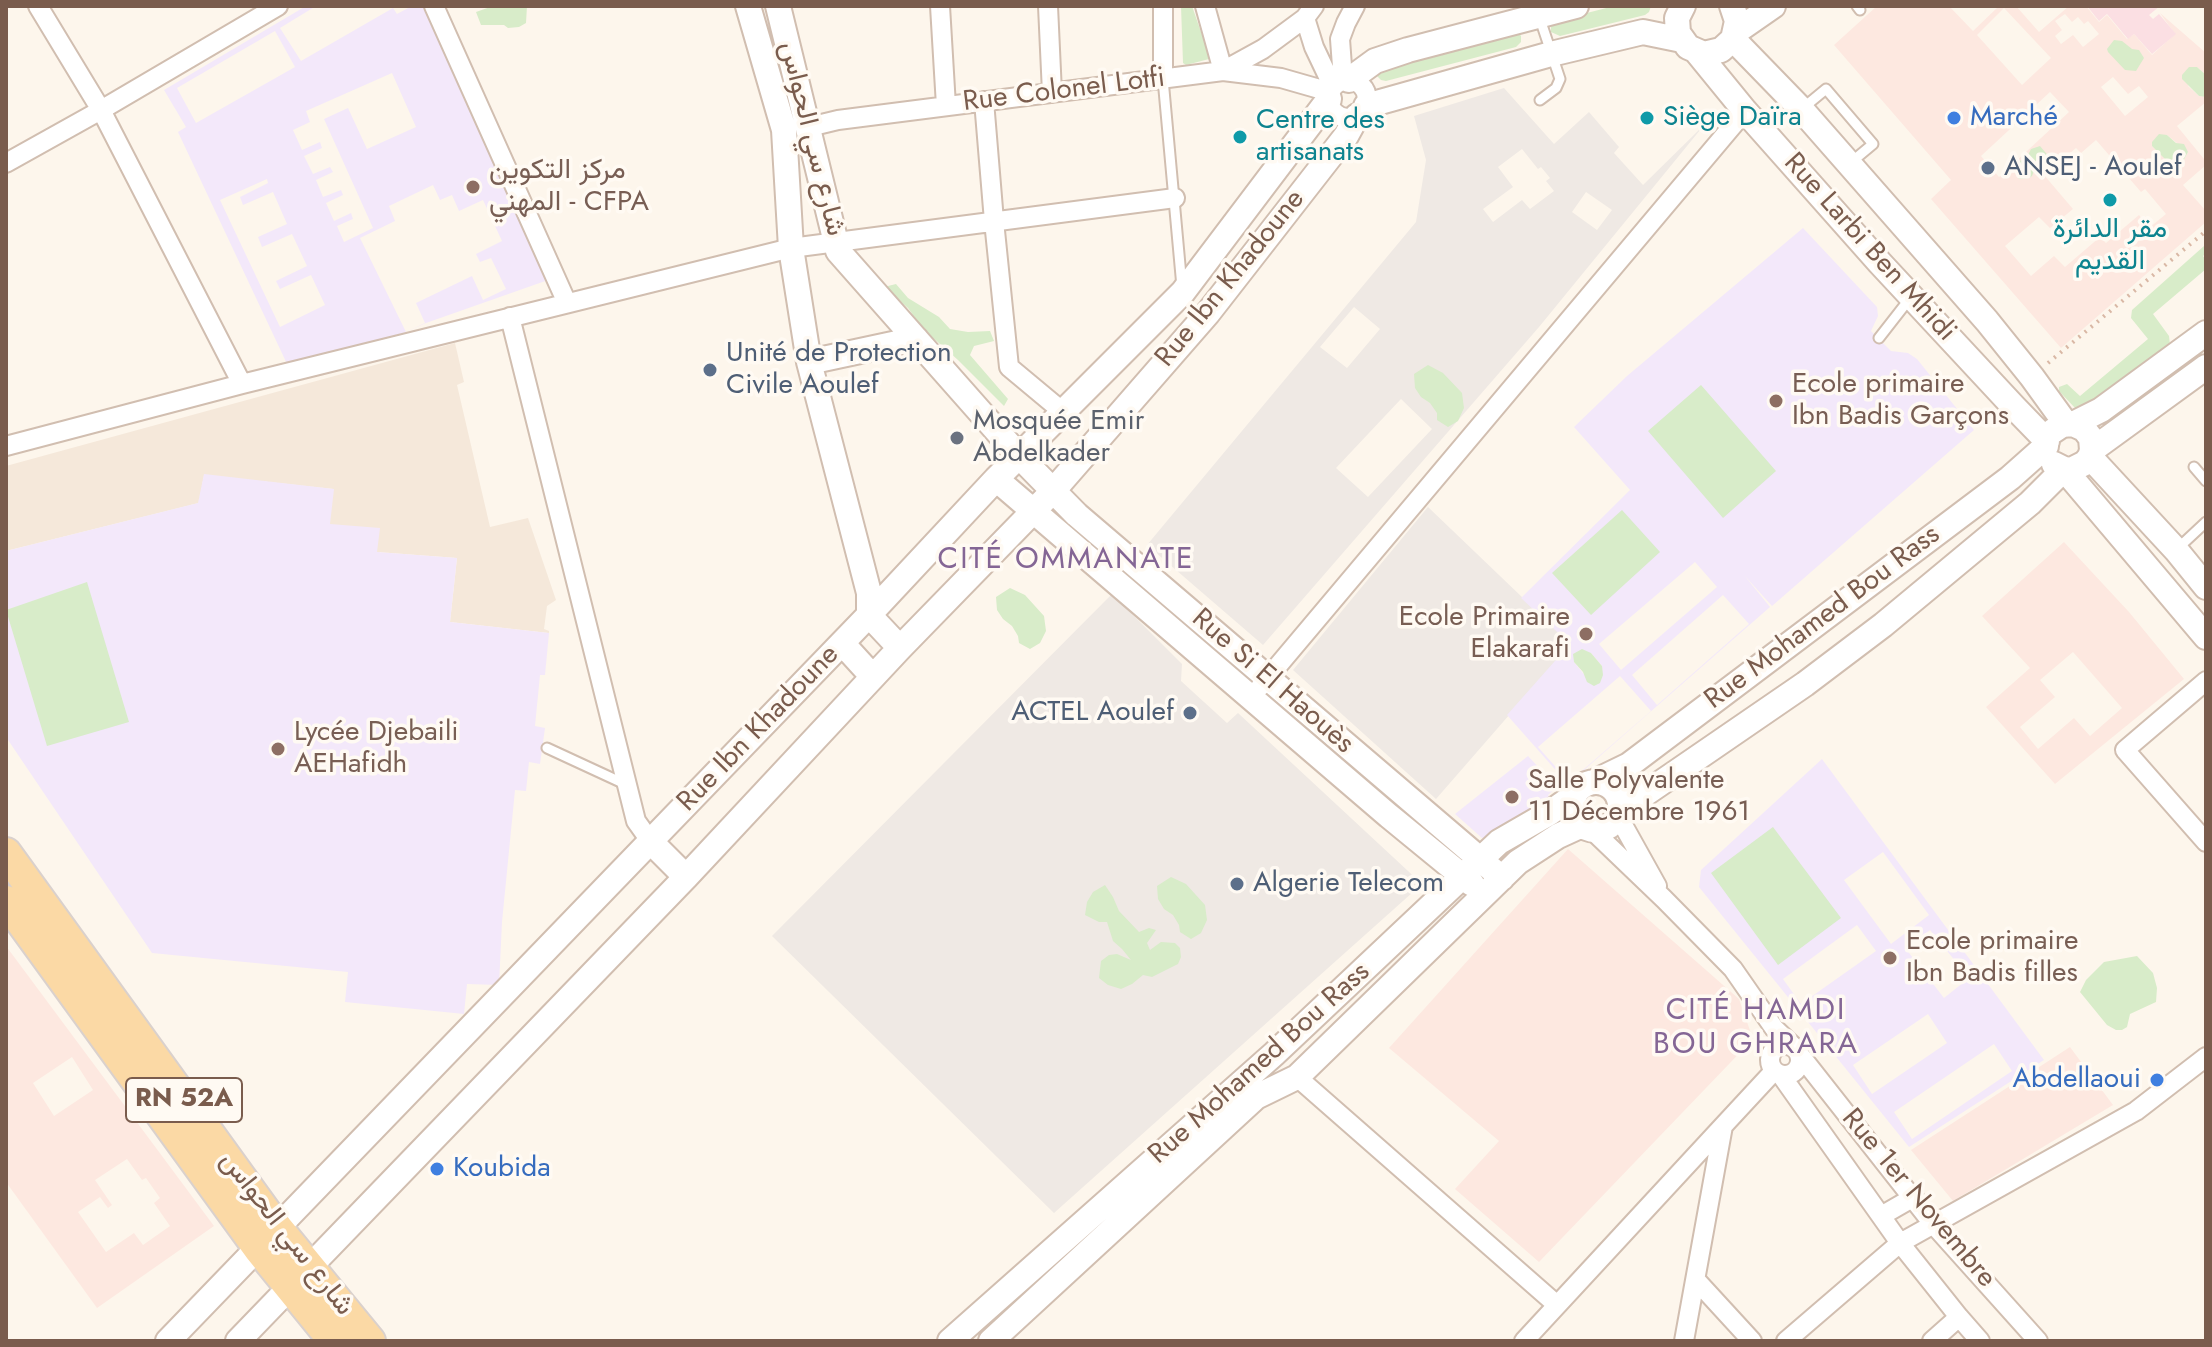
<!DOCTYPE html>
<html>
<head>
<meta charset="utf-8">
<style>
  body { margin:0 }
  #map { position:relative; width:2212px; height:1347px; overflow:hidden; background:#fdf6ec; font-family:Jost,sans-serif }
  canvas { display:block }
  .frame { position:absolute; inset:0; border:8px solid #7a5c4d; pointer-events:none }
</style>
</head>
<body>
<div id="map">
<canvas width="2212" height="1347"></canvas>
<div class="frame"></div>
</div>
<script>
const context = document.querySelector('canvas').getContext('2d');
context.lineJoin = 'round';
function paint(path, color) { context.fillStyle = color; context.fill(path, 'evenodd'); }
const poly = rows => new Path2D(rows.map(r => 'M' + r).join(''));
function strokePath(path, color, width, dash) { context.strokeStyle = color; context.lineWidth = width; context.lineCap = dash ? 'butt' : 'round'; context.setLineDash(dash || []); context.stroke(path); }
function write(font, color, halo, rows, align = 'center') {
  context.font = font + ' Jost,Vazirmatn,sans-serif'; context.lineWidth = 7; context.setLineDash([]); context.textBaseline = 'middle'; context.strokeStyle = halo; context.fillStyle = color; for (const [text, x, y, turn = 0] of rows) {
    context.save(); context.translate(x, y); context.rotate((+turn || 0) * Math.PI / 180); context.textAlign = isNaN(turn) ? turn : align; if (halo) context.strokeText(text, 0, 0); context.fillText(text, 0, 0); context.restore();
  }
}
const residential = poly([
  [455,343,464,382,457,385,490,527,528,518,556,600,547,606,544,629,549,631,549,633,450,622,457,558,377,552,329,524,333,489,204,475,199,503,6,551,6,466]
]);
const commercial = poly([
  [1877,6,1949,6,1973,31,1999,6,2016,6,2039,32,2069,6,2086,6,2099,22,2107,15,2127,39,2134,34,2152,55,2175,34,2160,13,2206,53,2206,75,2197,67,2188,86,2199,96,2206,97,2206,102,2177,126,2204,159,2206,158,2206,165,2183,185,2206,211,2206,222,2061,348,1931,199,1951,180,1834,45],
  [2004,8,2051,58,2022,85,1977,35],
  [2065,14,2072,22,2078,17,2084,24,2088,21,2099,34,2083,47,2073,35,2061,44,2055,36,2062,30,2055,21],
  [2113,77,2128,94,2139,86,2148,97,2125,116,2101,87],
  [2050,92,2069,112,1999,177,1981,156],
  [2167,135,2188,152,2181,165,2170,163,2152,146],
  [2096,140,2141,192,2145,189,2166,214,2149,228,2139,215,2106,243,2100,237,2065,267,2054,256,2031,276,2005,246,2039,217,2050,228,2073,209,2044,175,2076,148,2081,153],
  [2064,542,2129,612,2184,679,2055,784,1986,707,2030,668,1982,616],
  [2073,652,2122,708,2090,736,2074,718,2038,749,2020,727,2055,697,2040,680],
  [1568,849,1739,999,1753,1039,1539,1262,1455,1189,1499,1141,1389,1048],
  [6,946,214,1226,97,1308,6,1182],
  [72,1057,93,1090,54,1116,33,1083],
  [127,1159,142,1180,146,1178,160,1198,154,1203,170,1226,143,1245,134,1233,106,1252,78,1212,100,1197,108,1208,112,1205,95,1180],
  [2070,1047,2113,1105,1953,1201,1911,1150]
]);
const industrial = poly([
  [1504,88,1554,144,1589,112,1619,147,1614,153,1643,185,1705,124,1539,327,1263,645,1147,545,1416,222,1426,160,1414,116],
  [1522,149,1538,169,1541,167,1550,178,1546,181,1554,191,1530,209,1522,200,1493,222,1483,209,1513,187,1498,167],
  [1586,192,1612,210,1597,230,1572,212],
  [1354,307,1380,329,1347,368,1320,347],
  [1401,399,1432,429,1368,497,1336,468],
  [1428,507,1571,644,1436,799,1293,670],
  [1112,594,1182,664,1181,681,1227,723,1238,713,1422,884,1054,1213,772,936]
]);
const education = poly([
  [306,6,316,6,280,28,301,61,393,8,397,14,412,6,430,6,551,279,426,323,406,332,288,366,178,132,186,127,164,90],
  [275,31,295,67,196,123,177,88],
  [392,73,416,127,367,149,348,108,324,119,373,228,344,242,337,226,353,219,351,213,334,221,326,203,343,195,341,190,323,197,316,180,333,172,330,167,313,174,304,156,322,148,320,142,302,150,293,130,310,122,306,111],
  [267,179,268,183,240,197,243,205,273,192,287,224,258,237,262,247,292,234,307,266,276,281,280,289,311,275,325,305,280,327,220,200],
  [433,185,440,200,452,195,459,211,483,200,502,241,476,254,480,262,491,258,506,289,483,300,472,276,416,303,425,323,406,332,360,238,395,221,389,206],
  [1803,228,1877,307,1878,316,1871,331,1891,351,1908,353,1917,359,1974,430,1772,606,1744,575,1770,607,1568,784,1507,715,1570,644,1521,598,1630,490,1574,427,1627,376],
  [1695,562,1717,587,1621,670,1599,644],
  [1723,595,1749,624,1657,705,1632,675],
  [1591,653,1602,666,1587,678,1574,662,1574,654],
  [1620,676,1651,711,1569,782,1538,747],
  [204,474,334,489,330,524,380,528,377,552,457,558,450,622,549,633,545,675,540,675,535,726,545,728,540,764,529,762,526,791,515,790,502,922,499,985,467,984,464,1014,345,1002,348,972,152,953,6,737,6,551,198,503],
  [1528,756,1557,787,1548,795,1550,799,1538,809,1535,806,1499,838,1482,838,1455,814],
  [1822,759,2044,1060,1909,1147,1699,887,1701,870],
  [1883,852,1929,915,1891,944,1844,880],
  [1857,925,1876,951,1801,1004,1783,979],
  [1930,930,1969,978,1944,998,1906,949],
  [1928,1014,1947,1043,1872,1094,1853,1065],
  [1994,1044,2012,1071,1912,1139,1894,1112]
]);
const medical = poly([
  [2087,6,2160,6,2149,15,2153,19,2159,14,2176,34,2152,54,2134,34,2128,39,2107,14,2099,21]
]);
const green = poly([
  [493,6,527,6,526,23,519,27,508,28,504,25,481,25,476,12],
  [1181,6,1192,6,1209,55,1209,59,1186,65,1183,63],
  [1614,6,1651,6,1649,12,1645,15,1560,36,1551,32,1551,27,1556,21],
  [1518,32,1521,36,1521,42,1516,47,1386,81,1381,80,1377,76,1377,69],
  [2114,40,2122,41,2132,49,2139,50,2144,58,2136,71,2125,70,2108,52,2107,49],
  [2189,67,2197,67,2206,75,2206,97,2199,96,2182,79,2182,75],
  [2159,134,2167,135,2176,143,2184,144,2188,152,2181,165,2170,164,2152,146,2152,142],
  [2040,146,2050,158,2046,168,2034,171,2032,176,2029,178,2019,179,2013,170,2016,162,2026,159,2031,149],
  [2204,246,2206,253,2203,256,2206,260,2206,269,2153,314,2169,336,2170,345,2089,411,2078,411,2075,408,2059,391,2059,387,2067,384,2080,396,2148,339,2131,318,2132,310],
  [896,284,908,298,939,317,950,329,968,332,990,331,994,341,974,346,970,355,1008,399,1004,406,958,360,923,329,908,308,884,287],
  [1428,365,1443,373,1462,393,1464,408,1458,421,1448,427,1437,420,1437,413,1430,403,1421,397,1415,388,1414,374],
  [1701,385,1776,471,1723,518,1648,431],
  [1622,510,1660,552,1591,615,1552,573],
  [87,582,129,722,47,746,6,610],
  [1010,588,1025,595,1044,616,1046,631,1040,643,1030,649,1019,643,1018,636,1012,626,1003,619,997,610,996,597],
  [1582,649,1591,653,1602,666,1603,675,1600,683,1594,686,1587,682,1583,672,1574,662,1573,654],
  [1773,827,1841,918,1778,965,1711,873],
  [1171,877,1186,884,1205,905,1207,920,1201,933,1191,939,1180,932,1179,925,1173,915,1164,909,1158,899,1157,886],
  [1105,885,1113,897,1119,911,1139,932,1149,928,1156,930,1147,943,1150,950,1161,942,1175,943,1180,948,1181,957,1178,964,1152,977,1143,975,1132,984,1121,989,1108,985,1099,978,1101,961,1109,955,1117,954,1131,960,1122,949,1113,941,1107,922,1099,922,1085,915,1087,902,1093,892],
  [2137,956,2153,973,2157,988,2156,1002,2130,1014,2127,1027,2122,1030,2116,1030,2107,1025,2080,992,2086,980,2104,962]
]);
const path = poly([
  [2048,363,2206,231]
]);
const service = poly([
  [1857,6,1860,10],
  [1539,16,1560,79,1556,88,1540,100],
  [1163,79,1182,287],
  [1803,108,1826,89,1873,144,1849,164],
  [1879,338,1911,297],
  [2194,467,2206,481],
  [2176,550,2206,522],
  [547,748,627,785]
]);
const minor = poly([
  [38,6,101,110,242,384],
  [434,6,567,303],
  [940,6,946,106],
  [1048,6,1052,93],
  [1163,6,1163,79],
  [1205,6,1223,71],
  [1305,18,1314,47,1333,87],
  [1223,71,1281,78,1330,92],
  '1329 99a19 19 0 1 1 38 0a19 19 0 1 1-38 0Z',
  [1343,80,1340,39,1346,23,1355,6],
  [984,101,994,221,1009,367,1063,412],
  [809,127,838,120,1223,71,1263,49,1305,18,1314,6],
  [6,163,101,110,278,6],
  [510,317,636,821,651,842],
  [6,446,242,384,791,248,1175,198],
  [2206,681,2125,750,2206,842],
  [1260,687,1745,111],
  [1618,816,1657,886],
  [1591,829,1664,899,1733,969,1774,1028,1795,1048],
  '1770 1060a15 15 0 1 1 30 0a15 15 0 1 1-30 0Z',
  [1800,1055,1933,1224,2038,1341],
  [1781,1075,1900,1243,1959,1317,1980,1341],
  [1297,1077,1557,1305],
  [1881,1216,1914,1197],
  [1696,1280,1752,1341],
  [1524,1341,1723,1126],
  [1684,1341,1723,1126,1774,1071],
  [1786,1341,1900,1243,2136,1111,2206,1057],
  [1932,1341,1959,1317]
]);
const tertiary = poly([
  [748,6,784,130,791,248,809,362,869,593,869,615,900,648],
  [778,6,838,251,1020,457,1077,515,1502,878],
  [1683,6,1677,18,1678,33,1688,47,1704,54,1721,50,1733,39,1737,21,1732,6],
  [1737,31,1773,6],
  [1733,39,1801,109,1987,321,2032,377,2066,424],
  [1696,51,1745,111,1879,262,2014,407,2047,441],
  [1349,80,1375,61,1408,50,1576,6],
  [1366,106,1551,54,1643,32,1682,40],
  [809,362,916,339],
  [2053,431,2062,425,2073,424,2101,410,2206,333],
  [2092,450,2206,367],
  [2090,457,2176,550,2206,587],
  [2054,464,2064,469,2071,470,2085,463,2090,457,2092,450,2091,438,2084,429,2073,424],
  [996,479,1389,816,1472,884],
  [842,643,873,677],
  '1572 806a24 24 0 1 1 48 0a24 24 0 1 1-48 0Z',
  [1594,782,1629,765,2010,478,2046,446],
  [1620,811,1805,684,1883,625,2030,503,2064,469,2206,637],
  [651,842,686,877],
  [168,1341,869,615,996,479,1183,292,1329,99],
  [238,1341,686,877,900,648,1052,492,1208,313,1346,136,1357,116],
  [950,1341,1274,1054,1499,842,1551,812,1575,795],
  [991,1341,1256,1097,1297,1077,1518,862,1558,836,1582,825]
]);
const primary = poly([
  [6,853,278,1229,370,1341],
  [6,901,259,1249,334,1341]
]);
const markers = [
  [1647,118,8,"#0f9aa8"],
  [1954,118,8,"#3f7fe0"],
  [1240,137,8,"#0f9aa8"],
  [1988,168,8,"#5c6f8a"],
  [473,187,8,"#8d6e63"],
  [2110,200,8,"#0f9aa8"],
  [710,370,8,"#5c6f8a"],
  [1776,401,8,"#8d6e63"],
  [957,438,8,"#6b7280"],
  [1586,634,8,"#8d6e63"],
  [1190,713,8,"#5c6f8a"],
  [278,749,8,"#8d6e63"],
  [1512,797,8,"#8d6e63"],
  [1237,884,8,"#5c6f8a"],
  [1890,958,8,"#8d6e63"],
  [2157,1080,8,"#3f7fe0"],
  [437,1169,8,"#3f7fe0"]
];
const shields = [
  [184,1100,116]
];
const shieldNames = [
  ["RN 52A",184,1100]
];
const streetNames = [
  ["Rue Colonel Lotfi",1064,91,-7],
  ["شارع سي الحواس",811,139,76],
  ["Rue Larbi Ben Mhidi",1869,248,48],
  ["Rue Ibn Khadoune",1231,279,-51],
  ["Rue Mohamed Bou Rass",1823,618,-37],
  ["Rue Si El Haouès",1272,682,41],
  ["Rue Ibn Khadoune",759,729,-46],
  ["Rue Mohamed Bou Rass",1260,1064,-42],
  ["Rue 1er Novembre",1918,1199,50],
  ["شارع سي الحواس",286,1234,52]
];
const cultureNames = [
  ["Siège Daïra",1663,118],
  ["Centre des",1256,121],
  ["artisanats",1256,153],
  ["مقر الدائرة",2110,230,"center"],
  ["القديم",2110,262,"center"]
];
const shopNames = [
  ["Marché",1970,118],
  ["Abdellaoui",2141,1080,"right"],
  ["Koubida",453,1169]
];
const serviceNames = [
  ["ANSEJ - Aoulef",2004,168],
  ["Unité de Protection",726,354],
  ["Civile Aoulef",726,386],
  ["ACTEL Aoulef",1174,713,"right"],
  ["Algerie Telecom",1253,884]
];
const educationNames = [
  ["مركز التكوين",489,171],
  ["المهني - CFPA",489,203],
  ["Ecole primaire",1792,385],
  ["Ibn Badis Garçons",1792,417],
  ["Ecole Primaire",1570,618,"right"],
  ["Elakarafi",1570,650,"right"],
  ["Lycée Djebaili",294,733],
  ["AEHafidh",294,765],
  ["Salle Polyvalente",1528,781],
  ["11 Décembre 1961",1528,813],
  ["Ecole primaire",1906,942],
  ["Ibn Badis filles",1906,974]
];
const worshipNames = [
  ["Mosquée Emir",973,422],
  ["Abdelkader",973,454]
];
const neighbourhoodNames = [
  ["CITÉ OMMANATE",1066,561],
  ["CITÉ HAMDI",1756,1012],
  ["BOU GHRARA",1756,1046]
];
paint(residential, '#f5e8da');
paint(commercial, '#fde8e0');
paint(industrial, '#efe9e4');
paint(education, '#f3e8fa');
paint(medical, '#fbdfe3');
paint(green, '#d8ecc9');
strokePath(service, '#d1beb0', 13);
strokePath(minor, '#d1beb0', 22);
strokePath(tertiary, '#d1beb0', 28);
strokePath(primary, '#dad1cd', 34);
strokePath(path, '#d9b8a5', 4, [2, 6]);
strokePath(service, '#fff', 9);
strokePath(minor, '#fff', 18);
strokePath(tertiary, '#fff', 24);
strokePath(primary, '#fbd9a5', 30);
for (const [x, y, r, color] of markers) { const dot = new Path2D(); dot.arc(x, y, r, 0, 2 * Math.PI); context.fillStyle = color; context.fill(dot); strokePath(dot, '#fffaf3', 3); }
for (const [x, y, w] of shields) { const box = new Path2D(); box.roundRect(x - w / 2, y - 22, w, 44, 6); context.fillStyle = '#fffaf3'; context.fill(box); strokePath(box, '#7a5c4d', 2); }
write('bold 26px', '#7a5c4d', null, shieldNames);
write('28px', '#7a5c4d', '#fffaf3', streetNames);
write('28px', '#0d838f', '#fffaf3', cultureNames, 'left');
write('28px', '#366cbe', '#fffaf3', shopNames, 'left');
write('28px', '#4e5e75', '#fffaf3', serviceNames, 'left');
write('28px', '#785e54', '#fffaf3', educationNames, 'left');
write('28px', '#5b616d', '#fffaf3', worshipNames, 'left');
context.letterSpacing = '2px';
write('30px', '#846695', '#fffaf3', neighbourhoodNames);
context.letterSpacing = '0px';
</script>
</body>
</html>
